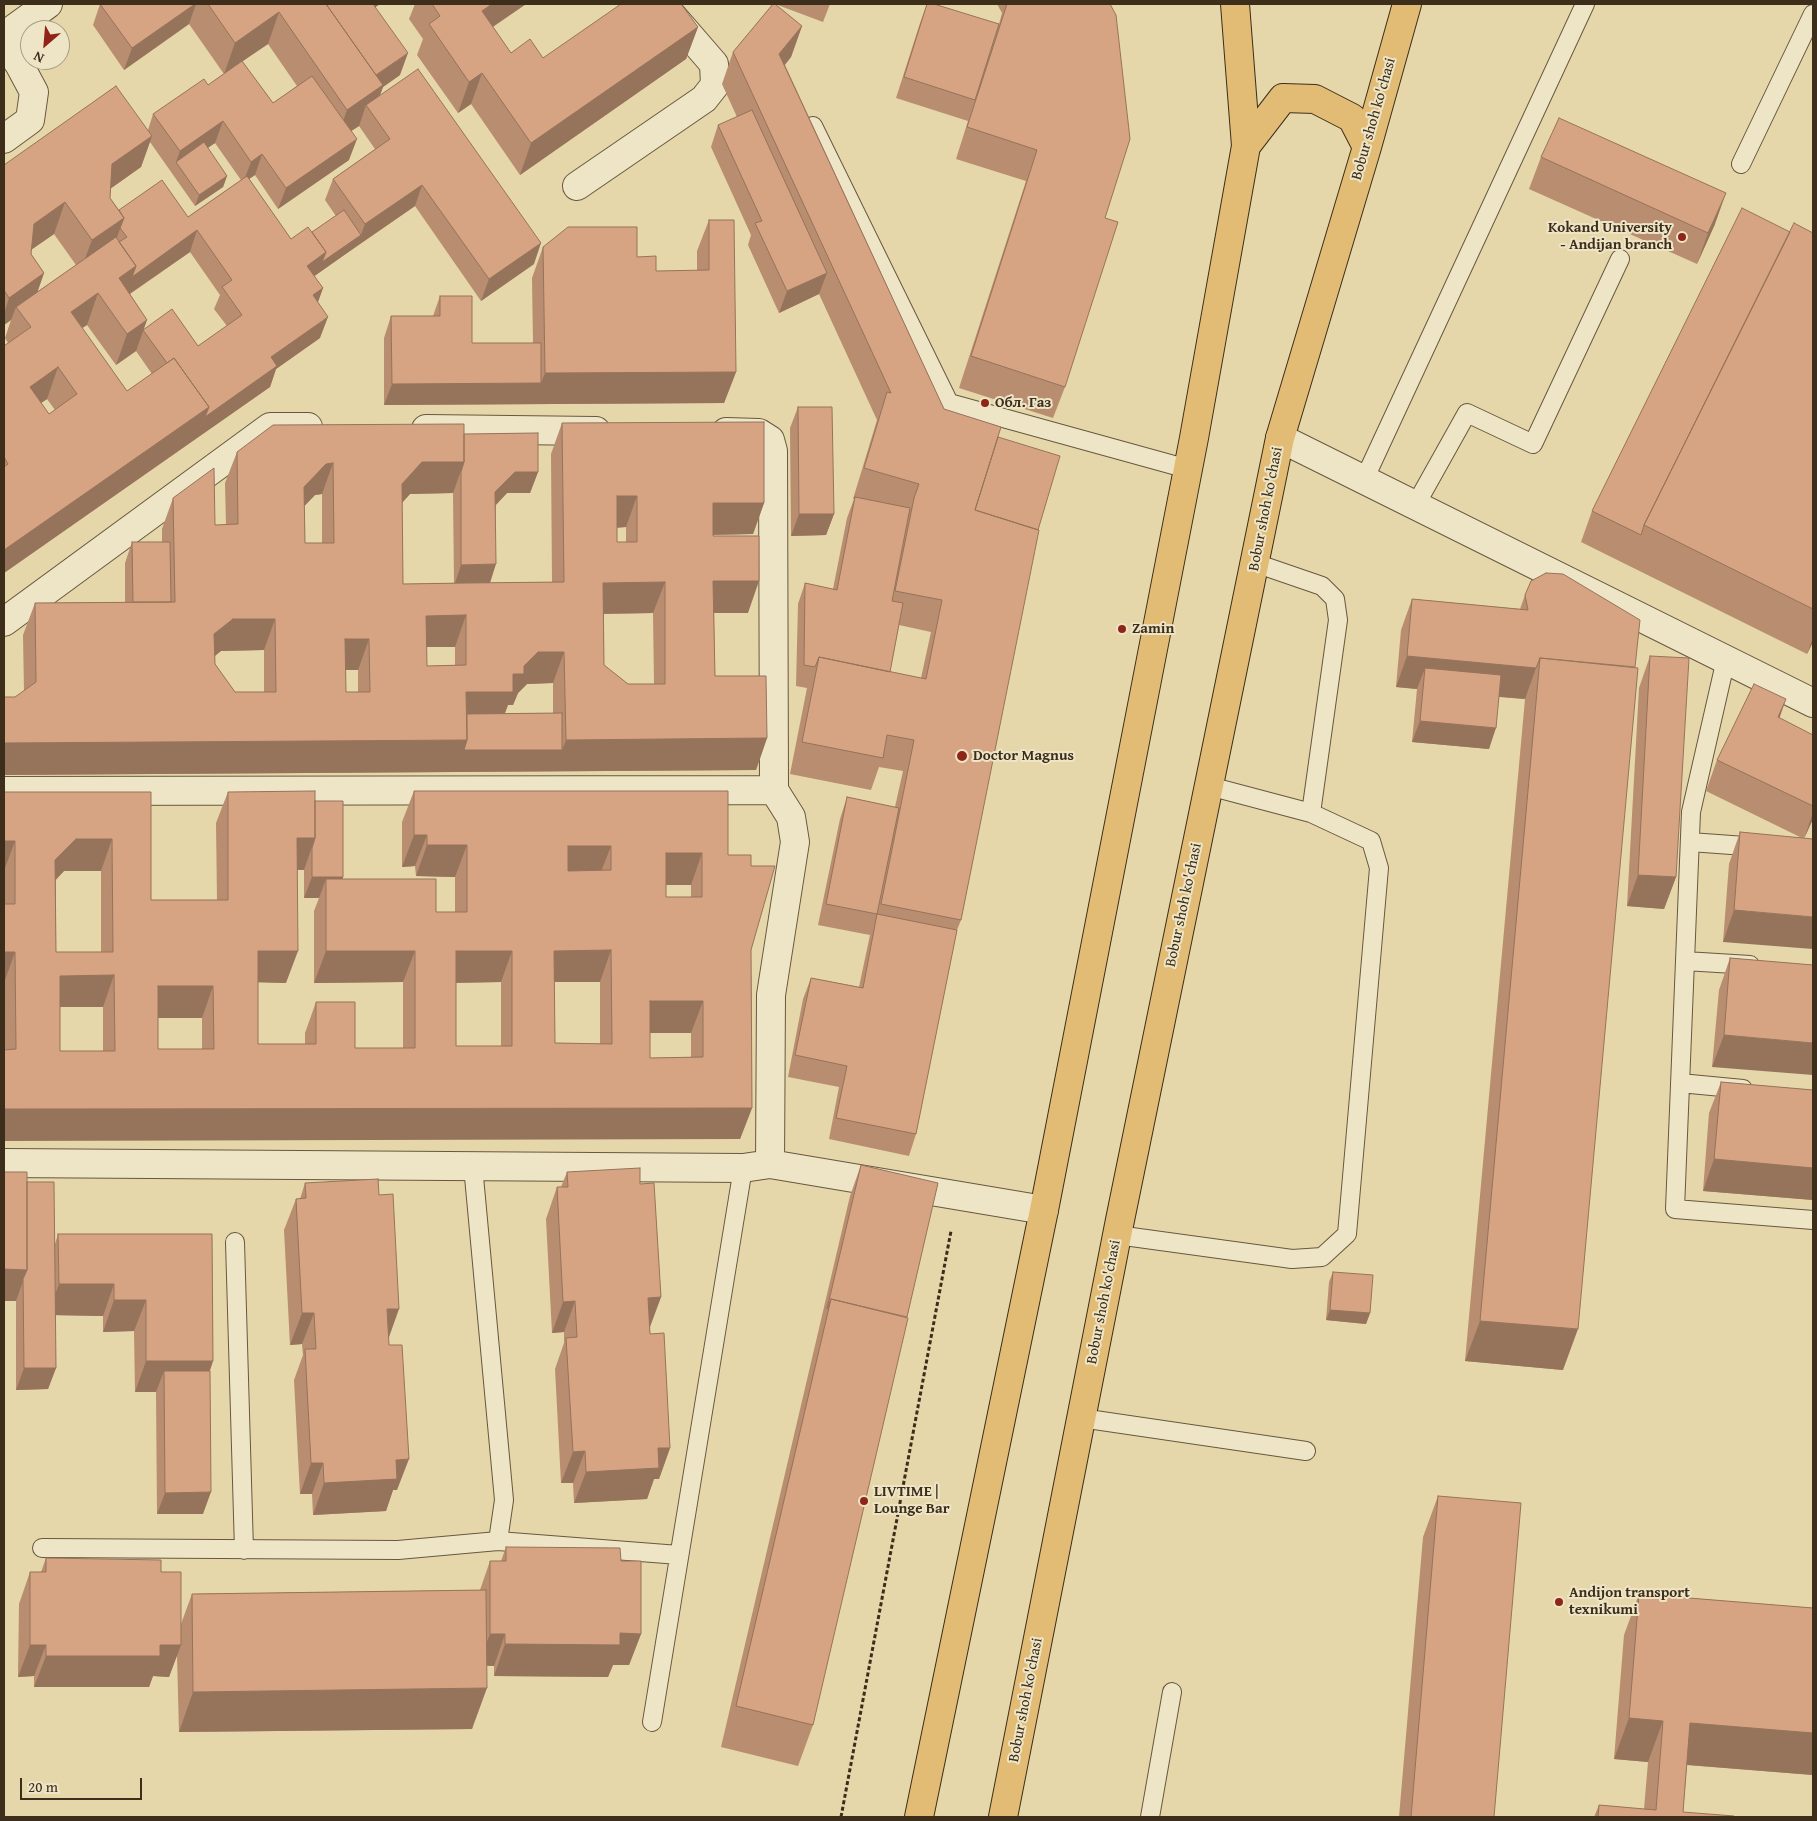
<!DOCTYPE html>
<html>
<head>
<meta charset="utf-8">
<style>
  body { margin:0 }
  #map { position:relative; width:1817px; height:1821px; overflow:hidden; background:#e5d7a9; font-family:"Gentium Book Plus",serif }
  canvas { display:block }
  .frame { position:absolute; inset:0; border:5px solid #3d2e1c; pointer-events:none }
  .north { position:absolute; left:20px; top:20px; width:50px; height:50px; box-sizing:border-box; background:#eee5c7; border:1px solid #a79c83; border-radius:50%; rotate:207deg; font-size:14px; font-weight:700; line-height:20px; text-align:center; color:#3d2e1c }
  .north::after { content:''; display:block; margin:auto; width:18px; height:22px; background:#8f2418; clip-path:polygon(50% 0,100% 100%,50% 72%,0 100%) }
  .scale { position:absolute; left:20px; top:1778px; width:122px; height:22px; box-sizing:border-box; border:2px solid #3d2e1c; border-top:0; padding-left:6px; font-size:15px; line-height:18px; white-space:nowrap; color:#3d2e1c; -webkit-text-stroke:4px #eee5c7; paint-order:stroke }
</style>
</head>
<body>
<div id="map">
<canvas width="1817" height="1821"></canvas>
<div class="frame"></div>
<div class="north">N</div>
<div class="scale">20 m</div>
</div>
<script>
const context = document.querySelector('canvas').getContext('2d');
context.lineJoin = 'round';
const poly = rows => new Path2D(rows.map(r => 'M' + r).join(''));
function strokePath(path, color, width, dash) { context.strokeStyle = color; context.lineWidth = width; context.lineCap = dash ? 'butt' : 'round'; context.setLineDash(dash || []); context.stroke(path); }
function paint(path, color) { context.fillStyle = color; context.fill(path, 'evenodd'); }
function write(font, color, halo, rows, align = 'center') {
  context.font = font + ' "Gentium Book Plus",serif'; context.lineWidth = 4; context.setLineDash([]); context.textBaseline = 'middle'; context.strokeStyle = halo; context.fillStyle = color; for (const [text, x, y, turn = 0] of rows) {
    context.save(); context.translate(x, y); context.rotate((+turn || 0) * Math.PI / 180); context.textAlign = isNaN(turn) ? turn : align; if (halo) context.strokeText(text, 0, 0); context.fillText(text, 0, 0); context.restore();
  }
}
const path = poly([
  [841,1817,951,1231]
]);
const service = poly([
  [813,126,949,403,1188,469],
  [1741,164,1813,14],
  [1364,480,1585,4],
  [1415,506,1467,413,1533,444,1620,259],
  [1255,563,1322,586,1335,599,1338,620,1311,813],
  [1726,659,1691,812,1675,1209,1813,1220],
  [1690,842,1759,847],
  [1685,961,1750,965],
  [1680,1083,1743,1089],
  [1117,1235,1292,1259,1322,1257,1347,1234,1379,868,1371,841,1311,813,1209,786],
  [235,1242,244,1550],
  [1081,1418,1306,1451],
  [498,1541,679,1555],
  [42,1548,398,1550,498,1541,504,1500,473,1166],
  [652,1722,743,1168],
  [1150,1817,1172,1692]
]);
const minor = poly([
  [4,36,48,4],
  [4,41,19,64,34,92,30,120,4,139],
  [577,186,704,99,715,85,714,64,662,4],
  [426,429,596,431],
  [726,432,759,433,770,440,773,451,774,790],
  [1280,438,1813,703],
  [4,622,270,427,308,427],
  [4,791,774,790,791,817,795,842,771,995,770,1164],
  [4,1163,743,1168,770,1164,1044,1210]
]);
const primary = poly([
  [1246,146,1283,98,1315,99,1352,118,1367,147],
  [919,1817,1044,1210,1194,438,1246,146,1235,4],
  [1003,1817,1120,1220,1280,438,1367,147,1407,4]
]);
const wall = poly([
  [100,4,380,4,375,7,400,75,383,87,380,95,534,264,481,301,415,206,314,276,323,288,318,302,320,338,276,369,270,387,4,573,4,346,8,343,5,338,11,320,4,325,4,165,148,130,153,114,208,85,224,74,189,24,124,70,93,25],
  [268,44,297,86,273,103,242,61],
  [359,126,375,149,333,179,325,200,336,216,312,232,291,239,249,179,255,175,278,209,349,160,351,131],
  [150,142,195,206,223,187,227,176,207,148,215,143,241,180,188,217,119,210,110,198,110,189,141,167],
  [54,234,76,265,37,292,44,273,31,254,31,250],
  [190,252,220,295,214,309,227,326,198,346,143,330,147,320,130,294],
  [87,325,116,365,136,351,152,374,127,391,82,328],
  [47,399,55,410,49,414,41,403],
  [415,4,526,4,493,27,511,53,543,58,698,27,686,59,520,175,471,104,458,113,417,55,423,39,409,19],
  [773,4,830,4,823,22,775,4,802,26,791,57,785,65,944,409,998,437,1038,530,961,920,957,930,916,1134,909,1156,829,1139,839,1087,788,1077,803,999,811,978,859,987,870,935,818,925,840,819,847,797,895,807,903,771,879,767,871,790,790,774,807,688,796,686,798,604,805,583,833,589,847,518,854,499,853,499,877,420,819,294,779,313,748,245,751,235,711,147,718,125,737,117,722,84,733,52],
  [899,625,931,632,921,678,890,672],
  [927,4,999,24,1002,13,997,4,1110,4,1105,218,1065,387,1053,418,959,388,1026,181,956,159,968,121,896,98,920,23],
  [1541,157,1715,224,1697,264,1529,189],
  [709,220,736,372,724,403,384,405,384,338,391,316,433,316,440,296,472,343,533,343,532,278,543,247,637,257,656,271,697,271,697,251],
  [1790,232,1813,233,1813,642,1807,654,1581,542,1592,511],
  [798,407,834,514,826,535,791,536,790,428],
  [562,423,764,503,753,534,713,535,713,536,748,613,714,613,715,676,767,738,756,770,4,775,4,697,15,697,24,691,23,635,35,603,125,602,125,563,132,542,162,542,162,529,173,498,215,525,226,525,225,483,237,452,464,434,538,472,530,493,507,493,496,505,490,583,552,582,551,454],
  [453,493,454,583,403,584,402,503,410,494],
  [322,494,322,543,305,543,304,506,315,495],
  [626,527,626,542,617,542,617,528],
  [653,613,654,684,628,684,604,665,604,614],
  [426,647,455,647,455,665,427,666],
  [264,650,264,692,235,692,215,664,215,656,221,651],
  [345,670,358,670,358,692,346,692],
  [553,683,553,713,505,713,508,705,513,705,518,693,527,684],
  [1546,573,1563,1370,1465,1361,1525,699,1499,697,1489,749,1412,742,1417,689,1396,687,1401,630,1412,599,1520,609,1525,595],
  [1650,656,1676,877,1664,909,1627,906,1639,688],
  [1779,718,1813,735,1813,819,1804,838,1723,942,1729,864,1740,832,1802,838,1706,791,1717,760],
  [414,791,728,855,751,950,752,1108,740,1139,4,1050,4,792,151,792,151,900,217,900,216,823,228,792,315,801,343,877,343,879,436,912,455,912,455,877,416,876,415,866,402,867,402,822],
  [304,869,304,898,319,898,314,911,314,983,403,982,403,1048,355,1048,316,1002,305,1033,305,1044,258,1044,258,982,286,983,297,870,304,870],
  [64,871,101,871,101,952,56,952,56,880],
  [666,885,691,885,691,897,666,897],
  [501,982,501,1046,456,1046,456,983],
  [554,982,600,982,600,1044,555,1043],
  [60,1007,103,1007,103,1051,60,1051],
  [158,1018,202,1018,202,1049,158,1049],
  [650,1033,691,1033,691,1057,650,1058],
  [1730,958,1813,965,1712,1067,1719,990],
  [1721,1082,1813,1090,1813,1200,1703,1191,1709,1113],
  [861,1165,813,1725,798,1766,721,1747,850,1196],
  [4,1172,27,1182,55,1244,58,1234,212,1234,213,1361,210,1371,203,1514,157,1514,156,1392,135,1392,134,1331,103,1332,103,1316,55,1315,56,1368,48,1389,16,1390,16,1301,4,1301],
  [567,1172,640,1184,661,1297,650,1327,650,1334,670,1448,659,1479,654,1479,647,1499,574,1503,573,1483,561,1483,555,1369,564,1343,564,1332,552,1333,546,1219,557,1187,561,1187],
  [305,1183,388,1339,397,1490,393,1490,386,1511,313,1515,312,1494,300,1494,294,1380,303,1355,302,1344,290,1345,284,1230,296,1199,300,1199],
  [1333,1272,1370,1313,1366,1324,1326,1320,1329,1282],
  [1438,1496,1494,1817,1399,1817,1423,1537],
  [506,1547,621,1561,641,1634,629,1665,613,1665,608,1677,494,1676,494,1666,487,1666,472,1729,179,1732,177,1655,169,1677,153,1676,149,1687,34,1687,34,1676,18,1677,19,1604,30,1572,41,1572,46,1558,161,1572,181,1624,192,1594,480,1590,490,1561,501,1561],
  [1639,1594,1813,1608,1813,1775,1687,1765,1683,1812,1734,1817,1594,1817,1599,1805,1644,1809,1648,1762,1614,1759,1624,1635]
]);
const shadedWall = poly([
  [195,4,196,4,189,24,124,70,132,48],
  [365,4,380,4,360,18],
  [492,4,526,4,470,42,482,11],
  [279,12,268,44,224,74,235,43],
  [802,26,791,57,768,85,779,54],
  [698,27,686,59,520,175,531,143],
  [408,53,400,75,383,87,373,114,366,105,359,126,336,141,347,110,370,80],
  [482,73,471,104,458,113,469,82],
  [223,121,215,143,180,167,176,162,180,151],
  [152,136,141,167,100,196,112,164],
  [357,139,349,160,278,209,286,188],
  [262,154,255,175,243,183,251,162],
  [227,176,223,187,195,206,199,195],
  [422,185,415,206,357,246,365,224],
  [1726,193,1715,224,1697,264,1708,233],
  [65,202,54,234,22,256,34,224],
  [124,218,113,248,80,272,92,240],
  [197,230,190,252,109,308,119,278,136,266],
  [361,235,357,246,299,287,307,266,326,252],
  [541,243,534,264,481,301,489,279],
  [44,273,33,305,16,307,11,320,4,325,4,314,9,298],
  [827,273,819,294,779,313,787,291],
  [323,288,315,310,313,295],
  [98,293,87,325,59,343,71,312],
  [328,317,320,338,276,369,270,387,197,438,205,417,271,357],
  [147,320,136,351,116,365,127,334],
  [58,367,47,399,19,418,30,387],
  [736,372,724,403,384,405,392,384,541,383,545,373],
  [209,407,197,438,4,573,4,550],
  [422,462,464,462,453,493,410,494,390,516,402,484],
  [333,463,322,494,315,495,293,518,304,487,326,464],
  [515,472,538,472,530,493,507,493,488,513,495,492],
  [617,496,637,496,626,527,606,528],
  [713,503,764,503,753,534,701,535],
  [799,514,834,514,826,535,791,536],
  [496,564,489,586,454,586,461,565],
  [713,581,759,581,748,613,702,613],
  [665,582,653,613,592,614,603,583],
  [466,615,455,647,414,647,426,616],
  [233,619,275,619,264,650,221,651,203,665,214,634],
  [1813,638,1813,642,1807,654],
  [345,639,369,639,358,670,334,670],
  [538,652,564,652,553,683,527,684,518,693,513,705,508,705,501,723,463,723,466,692,513,674,524,666],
  [1407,656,1536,668,1525,699,1423,690,1425,668,1417,689,1396,687],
  [1786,699,1775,731,1778,717],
  [1420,721,1496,728,1489,749,1412,742],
  [767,738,756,770,4,775,4,743,467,740,562,750,566,740],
  [1813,812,1813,819,1804,839],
  [414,835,427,835,415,866,402,867],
  [297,838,315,838,304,870,285,869],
  [76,839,112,839,101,871,64,871,44,891,55,860],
  [4,841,15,841,4,871],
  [427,845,467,845,455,877,416,876],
  [568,846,611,846,599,877,557,877],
  [666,853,702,853,691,885,655,885],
  [1638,875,1676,877,1664,909,1627,906],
  [312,877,343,877,336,898,326,879,319,898,304,898],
  [1734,910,1813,917,1813,949,1723,942],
  [611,950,600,982,543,982,554,951],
  [258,951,298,951,286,983,246,982],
  [326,951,415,951,403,982,314,983],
  [456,951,512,951,501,982,445,983],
  [4,952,15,952,4,983],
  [114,975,103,1007,48,1007,60,976],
  [158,986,213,986,202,1018,147,1018],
  [650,1001,703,1001,691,1033,638,1033],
  [1724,1035,1813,1043,1813,1075,1712,1067],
  [752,1108,740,1139,4,1141,4,1109],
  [1714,1159,1813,1168,1813,1200,1703,1191],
  [4,1269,27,1270,16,1301,4,1301],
  [59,1284,114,1284,103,1316,47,1315],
  [661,1297,649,1329,648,1298],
  [114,1300,146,1300,134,1331,103,1332],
  [575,1301,564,1332,552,1333,563,1302],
  [387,1309,399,1309,388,1340],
  [1330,1310,1370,1313,1366,1324,1326,1320],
  [302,1313,314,1313,302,1344,290,1345],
  [1480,1321,1578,1329,1563,1370,1465,1361],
  [146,1361,213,1361,202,1392,164,1371,156,1392,135,1392],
  [24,1368,56,1368,48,1389,16,1390],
  [658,1448,670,1448,659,1479,654,1479,647,1499,574,1503,586,1472],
  [585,1451,573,1483,561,1483,573,1452],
  [409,1459,397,1490,393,1490,386,1511,313,1515,324,1483,396,1460],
  [311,1463,323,1463,312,1494,300,1494],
  [211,1492,203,1514,157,1514,165,1493],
  [620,1633,641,1634,629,1665,613,1665,608,1677,494,1676,505,1644],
  [490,1634,505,1634,494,1666,478,1665],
  [30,1645,46,1645,34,1676,18,1677],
  [160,1645,181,1645,169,1677,153,1676,149,1687,34,1687,46,1656],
  [487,1688,472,1729,179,1732,193,1692],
  [1629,1718,1663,1721,1648,1762,1614,1759],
  [1690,1723,1813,1733,1813,1775,1676,1764]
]);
const building = poly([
  [100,4,195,4,132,48,100,4],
  [208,4,326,4,383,85,347,110,279,12,235,43,208,4],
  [326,4,373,4,408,53,376,75,326,4],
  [432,4,492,4,482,11,511,53,530,39,543,58,621,4,681,4,698,27,531,143,482,73,469,82,429,24,440,16,432,4],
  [773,4,775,4,802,26,779,54,944,409,1001,427,975,510,1039,530,961,920,881,904,914,740,887,735,883,758,802,742,819,657,926,679,942,600,895,591,914,498,919,484,864,468,887,392,891,393,733,52,773,4],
  [927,4,934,4,999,24,975,100,904,77,927,4],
  [1007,4,1110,4,1116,15,1130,139,1105,218,1118,222,1065,387,971,356,1037,150,967,127,1007,4],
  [242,61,273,103,312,76,357,139,286,188,262,154,251,162,223,121,180,151,153,114,204,79,208,85,242,61],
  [418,69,541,243,489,279,422,185,365,224,333,179,390,139,366,105,418,69],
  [116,86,152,136,112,164,110,198,124,218,92,240,65,202,34,224,31,254,44,273,9,298,4,290,4,165,116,86],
  [752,110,827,273,787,291,755,223,762,221,718,125,752,110],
  [1559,118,1726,193,1708,233,1541,157,1559,118],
  [204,142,227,176,199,195,176,162,204,142],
  [247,176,291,239,308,227,326,252,307,266,323,288,313,295,328,317,271,357,277,366,205,417,209,407,174,358,167,363,143,330,172,309,198,346,242,315,222,287,232,280,197,230,132,277,136,266,119,242,127,237,120,228,124,218,119,210,162,180,188,217,247,176],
  [1742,208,1790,232,1644,525,1641,535,1592,511,1742,208],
  [344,210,361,235,322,262,326,252,312,232,344,210],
  [709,220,734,220,736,372,545,373,543,247,568,227,637,227,637,257,656,256,656,271,709,270,709,220],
  [1794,223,1813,233,1813,609,1644,525,1794,223],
  [116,237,136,266,119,278,147,320,127,334,98,293,71,312,127,391,174,358,209,407,4,550,4,467,8,464,4,457,4,346,31,327,16,307,116,237],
  [58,367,77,394,49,414,30,387,58,367],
  [440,296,472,296,472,343,541,343,541,383,392,384,391,316,440,316,440,296],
  [798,407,832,407,834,514,799,514,798,407],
  [764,422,764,503,713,503,713,536,759,536,759,581,713,581,715,676,766,676,767,738,566,740,564,652,538,652,524,666,524,674,513,674,513,692,466,692,467,740,4,743,4,697,15,697,36,682,35,603,175,602,173,498,214,468,215,525,238,524,237,452,273,425,464,424,464,462,422,462,402,484,403,584,466,583,564,582,562,423,764,422],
  [333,463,334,543,305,543,304,487,326,464,333,463],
  [617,496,637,496,637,542,617,542,617,496],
  [665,582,665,684,628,684,604,665,603,583,665,582],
  [466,615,466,665,427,666,426,616,466,615],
  [233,619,275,619,276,692,235,692,215,664,214,634,233,619],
  [345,639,369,639,370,692,346,692,345,639],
  [538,433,538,472,515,472,495,492,496,564,461,565,461,472,464,462,464,434,538,433],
  [998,437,1060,456,1038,530,975,510,998,437],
  [855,497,910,508,892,601,903,603,890,672,819,657,815,667,804,665,805,583,837,590,855,497],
  [132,542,170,542,171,602,133,602,132,542],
  [1546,573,1563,574,1640,620,1635,667,1540,658,1536,668,1407,656,1412,599,1528,610,1525,595,1531,581,1546,573],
  [1650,656,1689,658,1676,877,1638,875,1650,656],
  [1540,658,1638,668,1578,1329,1480,1321,1540,658],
  [1425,668,1501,675,1496,728,1420,721,1425,668],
  [1754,684,1786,699,1778,717,1813,735,1813,806,1717,760,1754,684],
  [562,713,562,750,464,750,467,740,467,714,562,713],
  [315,791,315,838,297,838,298,951,258,951,258,1044,316,1044,316,1002,355,1002,355,1048,415,1048,415,951,326,951,326,879,436,879,436,912,467,912,467,845,427,845,427,835,414,835,414,791,728,791,728,855,751,855,751,866,775,866,751,950,752,1108,4,1109,4,1050,16,1049,15,952,4,952,4,904,15,904,15,841,4,841,4,792,151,792,151,900,228,900,228,792,315,791],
  [76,839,112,839,113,952,56,952,55,860,76,839],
  [568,846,611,846,611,870,568,871,568,846],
  [666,853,702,853,702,897,666,897,666,853],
  [611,950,612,1044,555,1043,554,951,611,950],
  [456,951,512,951,512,1046,456,1046,456,951],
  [114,975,115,1051,60,1051,60,976,114,975],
  [158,986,213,986,214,1049,158,1049,158,986],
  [650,1001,703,1001,703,1057,650,1058,650,1001],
  [847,797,899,808,877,914,826,904,847,797],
  [315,801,343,801,343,877,312,877,312,848,315,838,315,801],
  [1740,832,1813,839,1813,917,1734,910,1740,832],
  [877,914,957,930,916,1134,836,1118,847,1066,795,1055,811,978,863,988,877,914],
  [1730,958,1813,965,1813,1043,1724,1035,1730,958],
  [1721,1082,1813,1090,1813,1168,1714,1159,1721,1082],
  [861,1165,938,1183,907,1317,831,1299,827,1309,861,1165],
  [640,1168,640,1184,654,1183,661,1297,648,1298,650,1334,664,1333,670,1448,658,1448,659,1468,586,1472,585,1451,573,1452,566,1338,577,1337,575,1301,563,1302,557,1187,568,1187,567,1172,640,1168],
  [4,1172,27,1172,27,1270,4,1269,4,1172],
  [378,1179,379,1195,393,1194,399,1309,387,1309,389,1345,402,1345,409,1459,396,1460,397,1479,324,1483,323,1463,311,1463,305,1349,316,1349,314,1313,302,1313,296,1199,306,1198,305,1183,378,1179],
  [27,1182,54,1182,56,1368,24,1368,23,1279,27,1270,27,1182],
  [58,1234,212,1234,213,1361,146,1361,146,1300,114,1300,114,1284,59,1284,58,1234],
  [1333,1272,1373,1275,1370,1313,1330,1310,1333,1272],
  [831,1299,908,1318,813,1725,736,1706,831,1299],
  [164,1371,210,1371,211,1492,165,1493,164,1371],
  [1438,1496,1521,1503,1494,1817,1411,1817,1438,1496],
  [506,1547,620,1548,621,1561,641,1561,641,1634,620,1633,620,1645,505,1644,505,1634,490,1634,490,1561,506,1561,506,1547],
  [46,1558,161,1560,161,1572,181,1572,181,1645,160,1645,160,1656,46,1656,46,1645,30,1645,30,1572,46,1572,46,1558],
  [486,1590,487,1688,193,1692,192,1594,486,1590],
  [1639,1594,1813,1608,1813,1733,1690,1723,1683,1812,1734,1816,1734,1817,1598,1817,1599,1805,1656,1810,1663,1721,1629,1718,1639,1594]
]);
const markers = [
  [1682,237,5,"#8f2418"],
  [985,403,5,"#8f2418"],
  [1122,629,5,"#8f2418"],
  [962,756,6,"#8f2418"],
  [864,1501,5,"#8f2418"],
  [1559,1602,5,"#8f2418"]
];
const streetNames = [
  ["Bobur shoh ko'chasi",1374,119,-74],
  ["Bobur shoh ko'chasi",1266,509,-79],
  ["Bobur shoh ko'chasi",1184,905,-78],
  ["Bobur shoh ko'chasi",1104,1302,-79],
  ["Bobur shoh ko'chasi",1026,1700,-79]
];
const poiNames = [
  ["Kokand University",1672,228,"right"],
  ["- Andijan branch",1672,245,"right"],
  ["Обл. Газ",995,403],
  ["Zamin",1132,629],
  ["Doctor Magnus",973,756],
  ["LIVTIME |",874,1492],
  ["Lounge Bar",874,1509],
  ["Andijon transport",1569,1593],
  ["texnikumi",1569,1610]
];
strokePath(service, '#67583f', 20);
strokePath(minor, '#67583f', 30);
strokePath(primary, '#3d2e1c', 30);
strokePath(path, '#3d2e1c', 3, [4, 2.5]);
strokePath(service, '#eee5c7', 18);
strokePath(minor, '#eee5c7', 28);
strokePath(primary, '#e2bc74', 28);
paint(wall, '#b88d70');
paint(shadedWall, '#96735b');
paint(building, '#d6a482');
strokePath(building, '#96735b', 1);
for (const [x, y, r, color] of markers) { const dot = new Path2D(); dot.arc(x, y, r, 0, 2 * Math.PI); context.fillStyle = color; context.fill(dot); strokePath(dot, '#eee5c7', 2); }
write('15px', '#3d2e1c', '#eee5c7', streetNames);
write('bold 15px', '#3d2e1c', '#eee5c7', poiNames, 'left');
</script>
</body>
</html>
